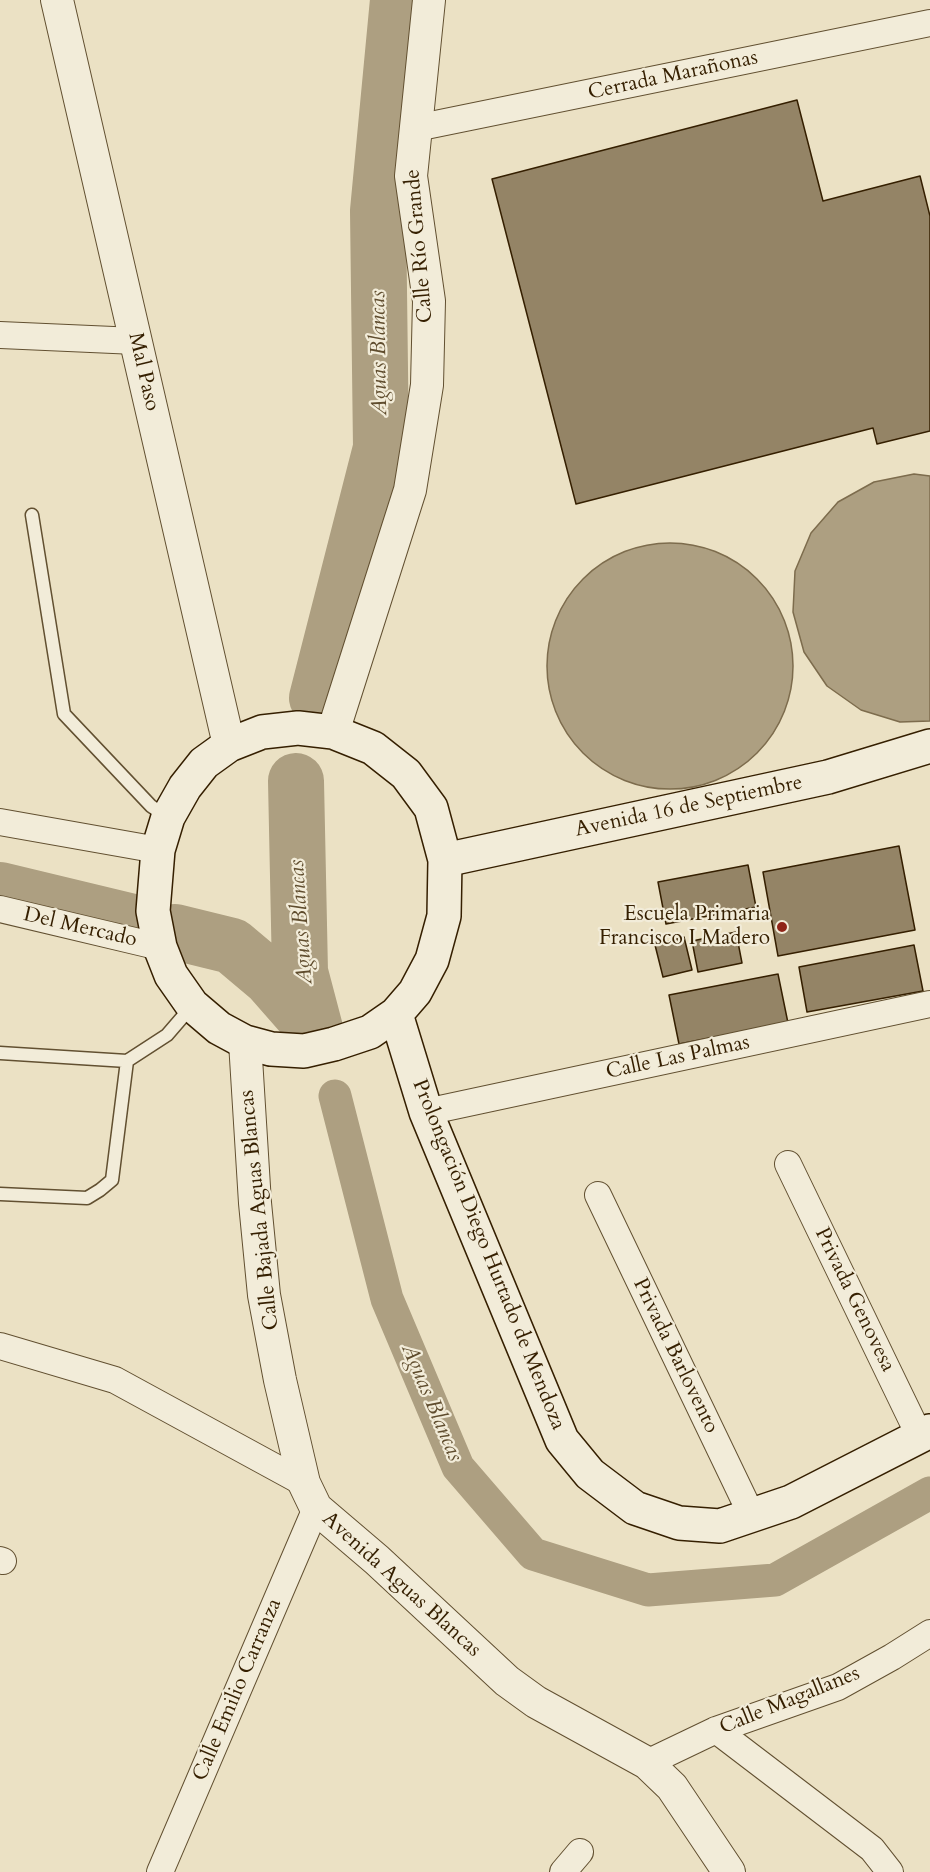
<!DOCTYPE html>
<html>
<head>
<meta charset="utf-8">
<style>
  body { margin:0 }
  canvas { display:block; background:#ebe1c4 }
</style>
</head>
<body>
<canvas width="930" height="1872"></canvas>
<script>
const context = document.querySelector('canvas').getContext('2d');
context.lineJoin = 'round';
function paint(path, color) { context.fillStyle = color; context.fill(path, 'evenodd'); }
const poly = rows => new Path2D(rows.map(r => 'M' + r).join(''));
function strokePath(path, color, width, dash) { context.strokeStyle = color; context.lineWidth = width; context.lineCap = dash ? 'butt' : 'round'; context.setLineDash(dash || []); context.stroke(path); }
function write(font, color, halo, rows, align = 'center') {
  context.font = font + ' Cardo,serif'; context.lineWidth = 4.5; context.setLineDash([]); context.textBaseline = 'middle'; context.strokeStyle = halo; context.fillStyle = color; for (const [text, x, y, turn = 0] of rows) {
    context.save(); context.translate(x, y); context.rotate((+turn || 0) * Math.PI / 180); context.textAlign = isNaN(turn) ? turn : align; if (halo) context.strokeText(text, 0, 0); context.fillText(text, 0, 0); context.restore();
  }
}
const water = poly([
  [914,474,930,476,930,721,900,722,861,710,827,686,804,652,793,612,795,571,811,533,838,502,874,482,914,474],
  '547 666a123 123 0 1 1 246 0a123 123 0 1 1-246 0Z'
]);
const canal = poly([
  [335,1096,387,1299,458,1467,533,1554,648,1590,775,1580,930,1493]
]);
const river = poly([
  [317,698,381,448,378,211,398,0],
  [296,781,300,972,315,1029],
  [0,890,137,923],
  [175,932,232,946,270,978,313,1027]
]);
const building = poly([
  [797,100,823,201,920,176,930,216,930,431,877,444,873,428,576,504,492,179,797,100],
  [899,846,915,930,778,956,763,872,899,846],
  [748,865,756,907,666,924,658,882,748,865],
  [736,932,742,963,698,972,692,941,736,932],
  [684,937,692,970,663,977,655,945,684,937],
  [914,945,923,991,807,1012,799,967,914,945],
  [778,974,788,1023,679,1044,669,995,778,974]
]);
const service = poly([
  [32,515,64,714,151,806,167,817],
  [0,1053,127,1061,167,1035,192,1006],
  [0,1194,87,1198,100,1190,112,1180,127,1061]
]);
const minor = poly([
  [416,128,930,23],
  [0,335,136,341],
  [0,822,158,850],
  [0,909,160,947],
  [426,1112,930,1004],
  [788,1164,920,1437],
  [598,1195,752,1516],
  [0,1346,115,1380,304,1483],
  [0,1560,3,1561],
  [716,1730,872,1849,890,1872],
  [647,1763,716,1730,838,1687,892,1657,930,1633],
  [160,1872,316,1508],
  [563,1872,580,1852]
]);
const tertiary = poly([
  [57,0,229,745],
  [333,732,410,490,427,385,429,301,411,176,429,0],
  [245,1042,255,1203,264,1295,280,1380,304,1483,316,1508,377,1560,507,1681,536,1702,647,1763,672,1787,729,1872]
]);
const secondary = poly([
  [298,728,333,732,373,748,406,774,431,808,445,860,444,916,432,960,415,992,396,1014,370,1032,334,1044,304,1051,271,1049,245,1042,219,1028,192,1005,171,975,160,947,153,911,158,850,168,817,185,787,204,763,229,745,262,732,298,728],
  [445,860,828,777,930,746],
  [396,1014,426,1112,562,1440,590,1474,635,1508,679,1523,720,1526,791,1502,930,1431]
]);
const markers = [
  [782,927,6,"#8f2418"]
];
const streetNames = [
  ["Cerrada Marañonas",673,76,-12],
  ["Calle Río Grande",420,246,-95],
  ["Mal Paso",143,372,77],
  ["Avenida 16 de Septiembre",689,807,-12],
  ["Del Mercado",80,928,13],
  ["Calle Las Palmas",678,1058,-12],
  ["Calle Bajada Aguas Blancas",260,1210,-96],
  ["Prolongación Diego Hurtado de Mendoza",488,1255,68],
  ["Privada Genovesa",854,1300,64],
  ["Privada Barlovento",675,1356,64],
  ["Avenida Aguas Blancas",401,1585,42],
  ["Calle Emilio Carranza",238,1690,-67],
  ["Calle Magallanes",790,1701,-22]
];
const poiNames = [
  ["Escuela Primaria",770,915],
  ["Francisco I Madero",770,939]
];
const waterNames = [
  ["Aguas Blancas",380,353,-91],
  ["Aguas Blancas",302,922,-94],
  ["Aguas Blancas",431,1403,67]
];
paint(water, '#ad9f81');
strokePath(water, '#7d6c4d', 1.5);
strokePath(canal, '#ad9f81', 33);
strokePath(river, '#ad9f81', 56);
paint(building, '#948466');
strokePath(building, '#351f00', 1.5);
strokePath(service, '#625031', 15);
strokePath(minor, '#625031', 28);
strokePath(tertiary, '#625031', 34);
strokePath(secondary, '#351f00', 36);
strokePath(service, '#f2ecd9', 12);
strokePath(minor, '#f2ecd9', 26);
strokePath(tertiary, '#f2ecd9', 32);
strokePath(secondary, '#f2ecd9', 33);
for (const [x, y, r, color] of markers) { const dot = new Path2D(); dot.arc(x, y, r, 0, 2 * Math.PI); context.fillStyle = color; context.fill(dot); strokePath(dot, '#f2ecd9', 2); }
write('21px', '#351f00', '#f2ecd9', streetNames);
write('21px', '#351f00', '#f2ecd9', poiNames, 'right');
write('italic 22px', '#5f4c2d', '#f2ecd9', waterNames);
</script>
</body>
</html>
